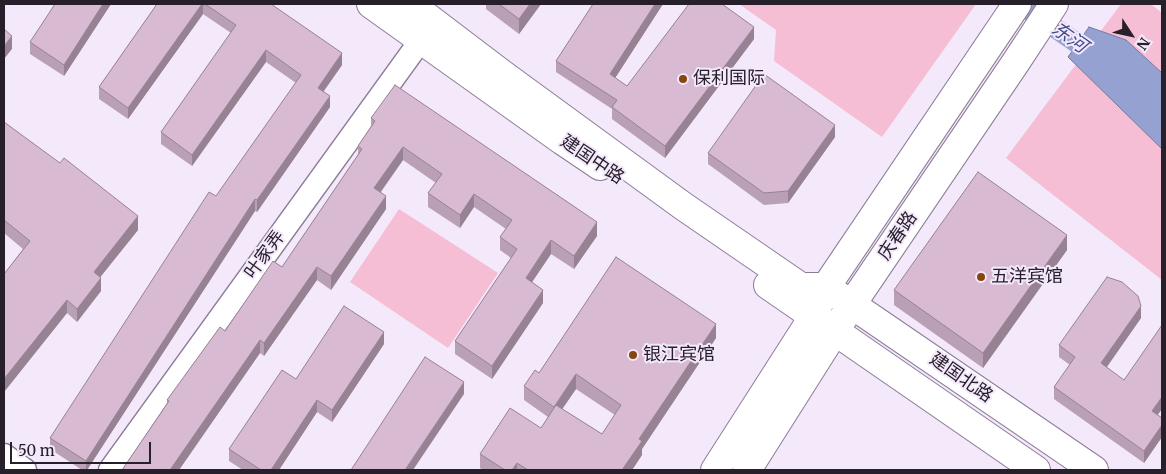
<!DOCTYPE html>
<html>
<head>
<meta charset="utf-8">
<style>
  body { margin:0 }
  #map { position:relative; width:1166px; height:474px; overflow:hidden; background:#f4e8fb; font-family:Merriweather,serif }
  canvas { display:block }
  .frame { position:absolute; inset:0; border:5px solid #27202b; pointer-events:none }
  .north { position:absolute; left:1106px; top:10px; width:50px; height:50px; -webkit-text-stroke:4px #f4e8fb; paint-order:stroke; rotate:125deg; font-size:14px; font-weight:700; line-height:20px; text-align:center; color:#27202b }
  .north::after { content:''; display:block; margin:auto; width:18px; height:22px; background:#27202b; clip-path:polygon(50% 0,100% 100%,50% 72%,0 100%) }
  .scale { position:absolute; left:10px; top:442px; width:141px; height:22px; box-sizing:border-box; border:2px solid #27202b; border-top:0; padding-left:6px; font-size:15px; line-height:18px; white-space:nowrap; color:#27202b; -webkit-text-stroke:4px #f4e8fb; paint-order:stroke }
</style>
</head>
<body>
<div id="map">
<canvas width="1166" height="474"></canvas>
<div class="frame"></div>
<div class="north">N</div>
<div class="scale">50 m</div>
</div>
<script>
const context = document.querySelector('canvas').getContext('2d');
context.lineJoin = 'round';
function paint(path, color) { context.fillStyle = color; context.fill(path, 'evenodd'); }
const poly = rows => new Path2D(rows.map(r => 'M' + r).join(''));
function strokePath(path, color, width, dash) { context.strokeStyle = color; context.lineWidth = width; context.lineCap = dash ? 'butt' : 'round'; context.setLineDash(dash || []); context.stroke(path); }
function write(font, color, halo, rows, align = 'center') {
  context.font = font + ' Merriweather,"Noto Sans SC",serif'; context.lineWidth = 4; context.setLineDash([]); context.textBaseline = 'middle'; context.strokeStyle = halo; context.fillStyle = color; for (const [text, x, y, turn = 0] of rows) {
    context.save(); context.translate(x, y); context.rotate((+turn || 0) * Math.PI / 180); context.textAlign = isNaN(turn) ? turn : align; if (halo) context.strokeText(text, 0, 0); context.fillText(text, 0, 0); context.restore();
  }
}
const green = poly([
  [739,4,976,4,882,137,774,61,776,30],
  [1121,4,1151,4,1162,13,1162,280,1006,158],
  [399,209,498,273,448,348,350,282]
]);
const water = poly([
  [1089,27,1126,40,1162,73,1162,149,1068,57,1089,27]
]);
const canal = poly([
  [1020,4,1087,50,1100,60]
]);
const street = poly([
  [4,455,25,470],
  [110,470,421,40]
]);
const secondary = poly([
  [371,4,563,141,600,166],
  [410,4,502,74,683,206,801,287,826,287,1094,470],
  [768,285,1036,470]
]);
const primary = poly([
  [715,470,813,317,826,287,1017,4],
  [747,470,852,304,1016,62,1054,4]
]);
const wall = poly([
  [111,4,64,76,30,54,30,42],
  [157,4,271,4,342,65,324,91,330,107,257,212,255,211,87,470,82,470,50,449,50,438,216,196,296,83,266,62,192,166,161,144,161,132,231,33,203,14,128,119,99,99,99,87],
  [486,4,541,4,519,34,486,9],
  [593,4,663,4,615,78,627,86,754,39,665,158,612,119,612,109,556,72,556,61],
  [371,118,597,236,574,269,551,254,532,282,543,303,492,379,455,354,455,341,511,258,500,250,500,237,506,229,474,207,460,228,428,207,428,193,436,183,403,160,381,192,386,209,331,290,317,280,264,356,260,353,179,470,122,470,167,403,167,400,225,331,282,267,358,155,358,146,371,126],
  [4,122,138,230,100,277,101,291,77,322,67,313,4,392,4,274,23,249,4,233],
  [835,137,788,203,764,205,708,164,708,153],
  [1067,250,983,368,894,305,894,290],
  [1141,318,1107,367,1158,415,1162,418,1162,437,1144,463,1054,399,1054,387,1070,365,1059,357,1059,345],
  [716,338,642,449,642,455,632,470,483,470,480,468,480,454,541,428,548,417,524,400,524,386,539,373],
  [576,389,615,415,602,434,562,409],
  [384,344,332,422,317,412,279,470,243,470,229,461,229,449,296,379]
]);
const shadedWall = poly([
  [103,4,111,4,64,76,64,65],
  [202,4,203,4,203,14,128,119,128,108],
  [530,4,541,4,519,34,519,19],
  [655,4,663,4,610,86,610,74],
  [754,27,754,39,665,158,665,146],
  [12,36,12,49,4,59,4,46],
  [266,50,266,62,192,166,192,155],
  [342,53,342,65,318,99,318,88],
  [330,96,330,107,257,212,257,200],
  [835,125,835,137,788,203,788,191],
  [403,147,403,160,374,201,374,188],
  [474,194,474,207,460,228,460,215],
  [386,196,386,209,331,290,331,276],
  [255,199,255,211,87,470,86,470,86,461],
  [138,216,138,230,94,285,94,272],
  [597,222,597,236,574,269,574,256],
  [1067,235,1067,250,983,368,983,353],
  [551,240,551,254,526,291,526,278],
  [317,267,317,280,264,356,264,343],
  [101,278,101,291,77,322,77,309],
  [543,290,543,303,492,379,492,366],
  [67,300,67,313,4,392,4,379],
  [1141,306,1141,318,1101,375,1101,363],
  [716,324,716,338,642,449,642,455,632,470,622,470,639,439],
  [384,332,384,344,332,422,332,410],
  [260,340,260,353,179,470,170,470],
  [576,374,576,389,554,421,554,407],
  [464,382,464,394,413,470,405,470],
  [1162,397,1162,409,1152,423,1152,411],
  [317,400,317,412,279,470,271,470],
  [1162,425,1162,437,1144,463,1144,451],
  [517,463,517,470,512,470]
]);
const building = poly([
  [55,4,103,4,64,65,30,42,55,4],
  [157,4,202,4,128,108,99,87,157,4],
  [205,4,271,4,342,53,318,88,330,96,257,200,255,199,86,461,50,438,209,192,216,196,301,75,266,50,192,155,161,132,236,25,205,4],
  [499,4,530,4,519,19,499,4],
  [593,4,655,4,610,74,627,86,689,4,722,4,754,27,665,146,612,107,617,100,556,61,593,4],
  [4,29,12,36,4,46,4,29],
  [764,74,835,125,788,191,764,193,708,153,764,74],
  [395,85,597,222,574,256,551,240,526,278,543,290,492,366,455,341,517,249,500,237,512,220,474,194,460,215,428,193,442,174,403,147,374,188,386,196,331,276,317,267,264,343,260,340,170,470,122,470,169,401,167,400,220,327,225,331,273,261,282,267,362,149,358,146,375,121,371,118,395,85],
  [4,122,60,163,64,158,138,216,94,272,101,278,77,309,67,300,4,379,4,274,30,241,4,220,4,122],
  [978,172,1067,235,983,353,894,290,978,172],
  [616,257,716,324,639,439,642,441,622,470,528,470,517,463,512,470,505,470,480,454,510,408,541,428,556,405,602,434,621,405,576,374,554,407,524,386,535,370,539,373,616,257],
  [1107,277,1122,282,1138,296,1141,306,1101,363,1124,380,1162,325,1162,397,1152,411,1162,418,1162,425,1144,451,1054,387,1075,357,1059,345,1107,277],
  [344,306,384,332,332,410,317,400,271,470,261,470,229,449,282,370,296,379,344,306],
  [425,357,464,382,405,470,351,470,425,357]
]);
const markers = [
  [683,79,5,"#874512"],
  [981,277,5,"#874512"],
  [633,355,5,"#874512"]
];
const poiNames = [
  ["保利国际",693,79],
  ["五洋宾馆",991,277],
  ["银江宾馆",643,355]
];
const streetNames = [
  ["建国中路",592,160,34],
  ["庆春路",898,236,-56],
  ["叶家弄",265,255,-54],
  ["建国北路",961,378,35]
];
const waterNames = [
  ["东河",1069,38,35]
];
paint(green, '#f6bed4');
paint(water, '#94a1d1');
strokePath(water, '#737a9f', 1);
strokePath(canal, '#94a1d1', 20);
strokePath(street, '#8d7c98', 25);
strokePath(secondary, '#8d7c98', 30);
strokePath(primary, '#8d7c98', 30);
strokePath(street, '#fff', 22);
strokePath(secondary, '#fff', 28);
strokePath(primary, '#fff', 28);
paint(wall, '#baa0b5');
paint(shadedWall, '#978293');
paint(building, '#d8bad2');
strokePath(building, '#978293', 1);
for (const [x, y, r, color] of markers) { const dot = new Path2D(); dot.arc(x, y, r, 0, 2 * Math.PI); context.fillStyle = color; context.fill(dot); strokePath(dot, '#f4e8fb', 2); }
write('18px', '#27202b', '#f4e8fb', poiNames, 'left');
write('18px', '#27202b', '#f4e8fb', streetNames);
write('italic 19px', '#404d8b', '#f4e8fb', waterNames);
</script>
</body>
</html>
